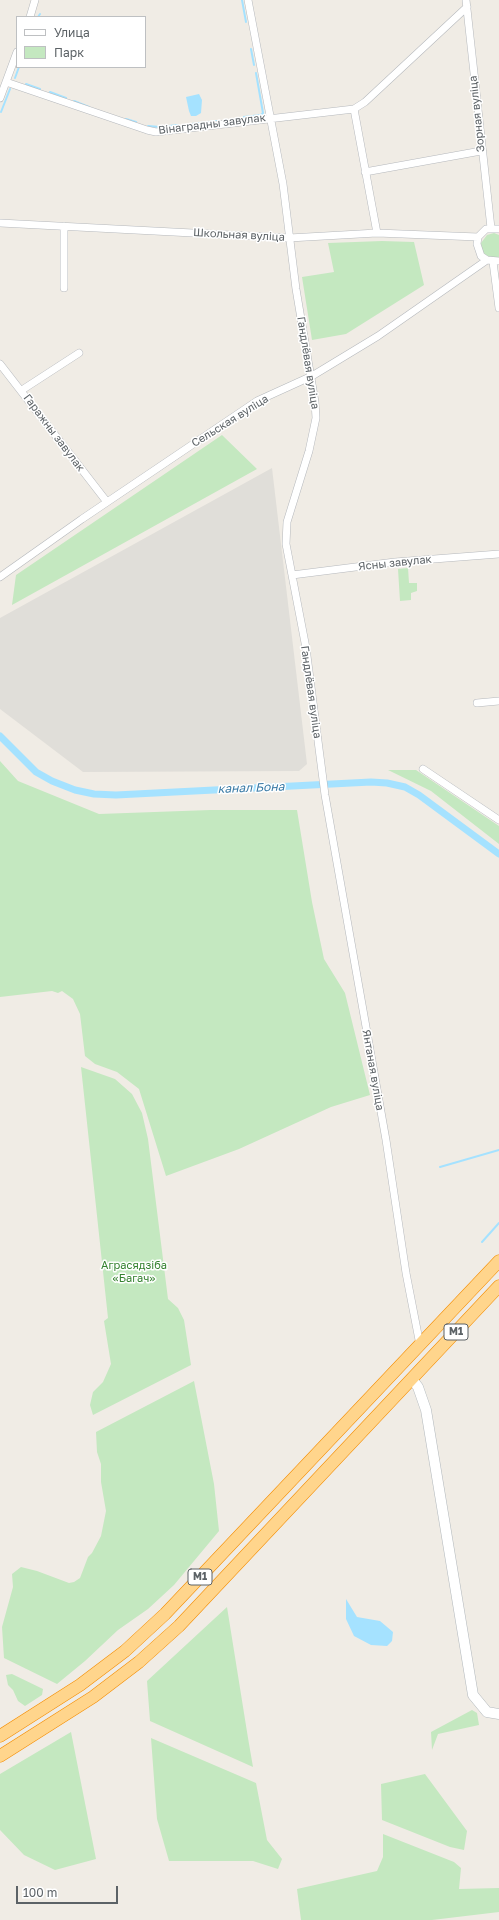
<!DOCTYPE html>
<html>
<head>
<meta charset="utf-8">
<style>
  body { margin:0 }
  #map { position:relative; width:499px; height:1920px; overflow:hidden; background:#f0ece5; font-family:"Golos Text",sans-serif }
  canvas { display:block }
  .legend { position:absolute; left:16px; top:16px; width:130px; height:52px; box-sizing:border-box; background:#fff; border:1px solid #bec0c2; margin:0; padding:5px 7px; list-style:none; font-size:12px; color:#5c6266 }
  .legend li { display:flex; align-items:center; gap:8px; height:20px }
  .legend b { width:20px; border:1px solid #bec0c2 }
  .scale { position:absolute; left:16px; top:1886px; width:102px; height:18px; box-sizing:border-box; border:2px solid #5c6266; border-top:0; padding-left:5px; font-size:12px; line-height:14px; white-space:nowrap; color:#5c6266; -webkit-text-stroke:3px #fff; paint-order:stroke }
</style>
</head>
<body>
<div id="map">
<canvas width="499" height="1920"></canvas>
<ul class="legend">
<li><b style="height:5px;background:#fff"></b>Улица</li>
<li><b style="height:11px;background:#c4e8c0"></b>Парк</li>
</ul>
<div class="scale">100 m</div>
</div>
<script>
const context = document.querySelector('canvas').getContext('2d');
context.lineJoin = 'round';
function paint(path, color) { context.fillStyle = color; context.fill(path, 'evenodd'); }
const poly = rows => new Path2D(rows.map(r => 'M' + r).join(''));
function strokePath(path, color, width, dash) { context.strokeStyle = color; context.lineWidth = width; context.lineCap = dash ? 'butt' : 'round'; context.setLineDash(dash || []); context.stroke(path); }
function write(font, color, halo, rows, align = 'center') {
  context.font = font + ' "Golos Text",sans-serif'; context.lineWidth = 3; context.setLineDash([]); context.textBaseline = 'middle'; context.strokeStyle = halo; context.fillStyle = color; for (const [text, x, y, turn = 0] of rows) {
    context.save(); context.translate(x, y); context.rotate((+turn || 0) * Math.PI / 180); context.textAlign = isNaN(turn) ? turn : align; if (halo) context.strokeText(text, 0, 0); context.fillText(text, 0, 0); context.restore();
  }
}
const industrial = poly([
  [272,468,307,764,299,771,83,772,0,709,0,618]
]);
const green = poly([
  [494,233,499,235,499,257,489,257,483,253,481,243,487,235],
  [382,241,414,242,424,285,346,334,312,340,302,277,334,272,328,243],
  [222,435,257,469,12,605,16,575],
  [408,568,409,583,417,583,417,591,411,593,411,600,400,601,398,569],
  [0,761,18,781,99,814,210,810,297,810,312,902,324,959,345,993,370,1095,331,1107,239,1149,166,1176,139,1089,117,1072,95,1064,85,1056,80,1014,73,999,62,991,58,993,52,991,0,997],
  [388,770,416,770,499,826,499,844,431,791],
  [81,1067,115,1079,132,1094,142,1113,148,1139,168,1299,178,1308,184,1320,191,1365,93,1415,90,1405,93,1392,103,1382,111,1364,104,1321,108,1318],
  [194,1381,214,1484,219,1531,174,1585,148,1609,118,1630,85,1661,57,1684,4,1658,2,1627,13,1587,12,1574,21,1567,37,1571,69,1583,74,1582,80,1578,88,1557,92,1553,101,1536,106,1511,101,1482,101,1464,97,1452,96,1432],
  [227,1607,248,1738,253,1767,150,1721,147,1681],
  [12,1674,43,1689,42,1695,25,1706,18,1701,13,1690,8,1685,6,1675],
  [472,1710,477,1713,479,1725,438,1734,432,1750,431,1732],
  [71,1732,96,1859,55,1870,24,1855,0,1830,0,1774],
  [151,1738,256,1783,267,1840,282,1859,278,1869,253,1861,169,1861,157,1819],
  [425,1774,467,1831,464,1850,450,1847,382,1820,381,1784],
  [383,1834,454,1862,461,1868,459,1889,499,1888,499,1912,432,1920,301,1920,297,1889,377,1871,383,1857]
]);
const water = poly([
  [199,94,202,100,201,113,196,116,191,116,189,111,186,97],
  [346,1599,357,1617,380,1621,393,1632,392,1641,387,1646,371,1645,354,1636,346,1619]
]);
const stream = poly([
  [242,0,246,22],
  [38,17,40,14],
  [251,49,254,65],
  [15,78,19,67],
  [26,84,40,89],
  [50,92,66,98],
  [74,101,89,107],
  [1,112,10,89],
  [244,117,261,115,263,113,256,73],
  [126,119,136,122],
  [192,124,218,121],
  [148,126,160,127],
  [169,126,178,125],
  [440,1167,499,1150],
  [482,1242,499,1223]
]);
const canal = poly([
  [0,736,36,772,52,781,75,790,94,794,116,795,371,782,387,783,405,787,419,795,499,854]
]);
const street = poly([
  [248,0,283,184,296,289,315,402,316,418,309,451,287,522,286,544,306,648,325,795,386,1140,406,1273,420,1345],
  [466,0,491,228],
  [30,17,35,0],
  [6,82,147,130,156,132,354,109,365,102,467,7],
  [0,98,17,52],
  [354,109,377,233],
  [365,172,481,151],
  [0,223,289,238,377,233,478,237],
  [499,229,486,229,478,237,477,244,481,256,487,260,499,261],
  [493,262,499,308],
  [64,288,64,226],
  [0,364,107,502],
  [22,390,79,353],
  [292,575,395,562,499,554],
  [0,577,82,519,257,401,312,376,378,336,487,260],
  [477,703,499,701],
  [423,769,499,820]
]);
const secondary = poly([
  [412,1379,418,1387,426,1410,473,1695,487,1712,499,1714]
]);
const highway = poly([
  [0,1736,80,1685,125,1651,165,1614,499,1261],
  [0,1756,93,1697,139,1662,179,1626,499,1286]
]);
const shields = [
  [456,1332,24],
  [200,1577,24]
];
const shieldNames = [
  ["М1",456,1332],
  ["М1",200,1577]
];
const streetNames = [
  ["Зорная вуліца",477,114,-96],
  ["Вінаградны завулак",212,124,-7],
  ["Школьная вуліца",239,235,3],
  ["Гандлёвая вуліца",308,363,81],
  ["Сельская вуліца",230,421,-32],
  ["Гаражны завулак",54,433,53],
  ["Ясны завулак",395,563,-6],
  ["Гандлёвая вуліца",311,692,82],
  ["Янтаная вуліца",373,1070,80]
];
const parkNames = [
  ["Аграсядзіба",134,1266],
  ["«Багач»",134,1279]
];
const waterNames = [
  ["канал Бона",251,788,-2]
];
paint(industrial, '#e0ded9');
paint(green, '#c4e8c0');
paint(water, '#a5e2ff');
strokePath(stream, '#a5e2ff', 2);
strokePath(canal, '#a5e2ff', 7);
strokePath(street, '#b5b8bc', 8);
strokePath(secondary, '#b3b9bd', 11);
strokePath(highway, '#f48d00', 13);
strokePath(street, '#fff', 7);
strokePath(secondary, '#fff', 10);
strokePath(highway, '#ffd58c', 12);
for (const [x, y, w] of shields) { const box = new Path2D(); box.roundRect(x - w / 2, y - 8, w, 16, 3); context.fillStyle = '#fff'; context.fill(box); strokePath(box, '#5c6266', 1); }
write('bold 10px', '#5c6266', null, shieldNames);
write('11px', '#5c6266', '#fff', streetNames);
write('11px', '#358230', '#fff', parkNames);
write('italic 12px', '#3779a5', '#fff', waterNames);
</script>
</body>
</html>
